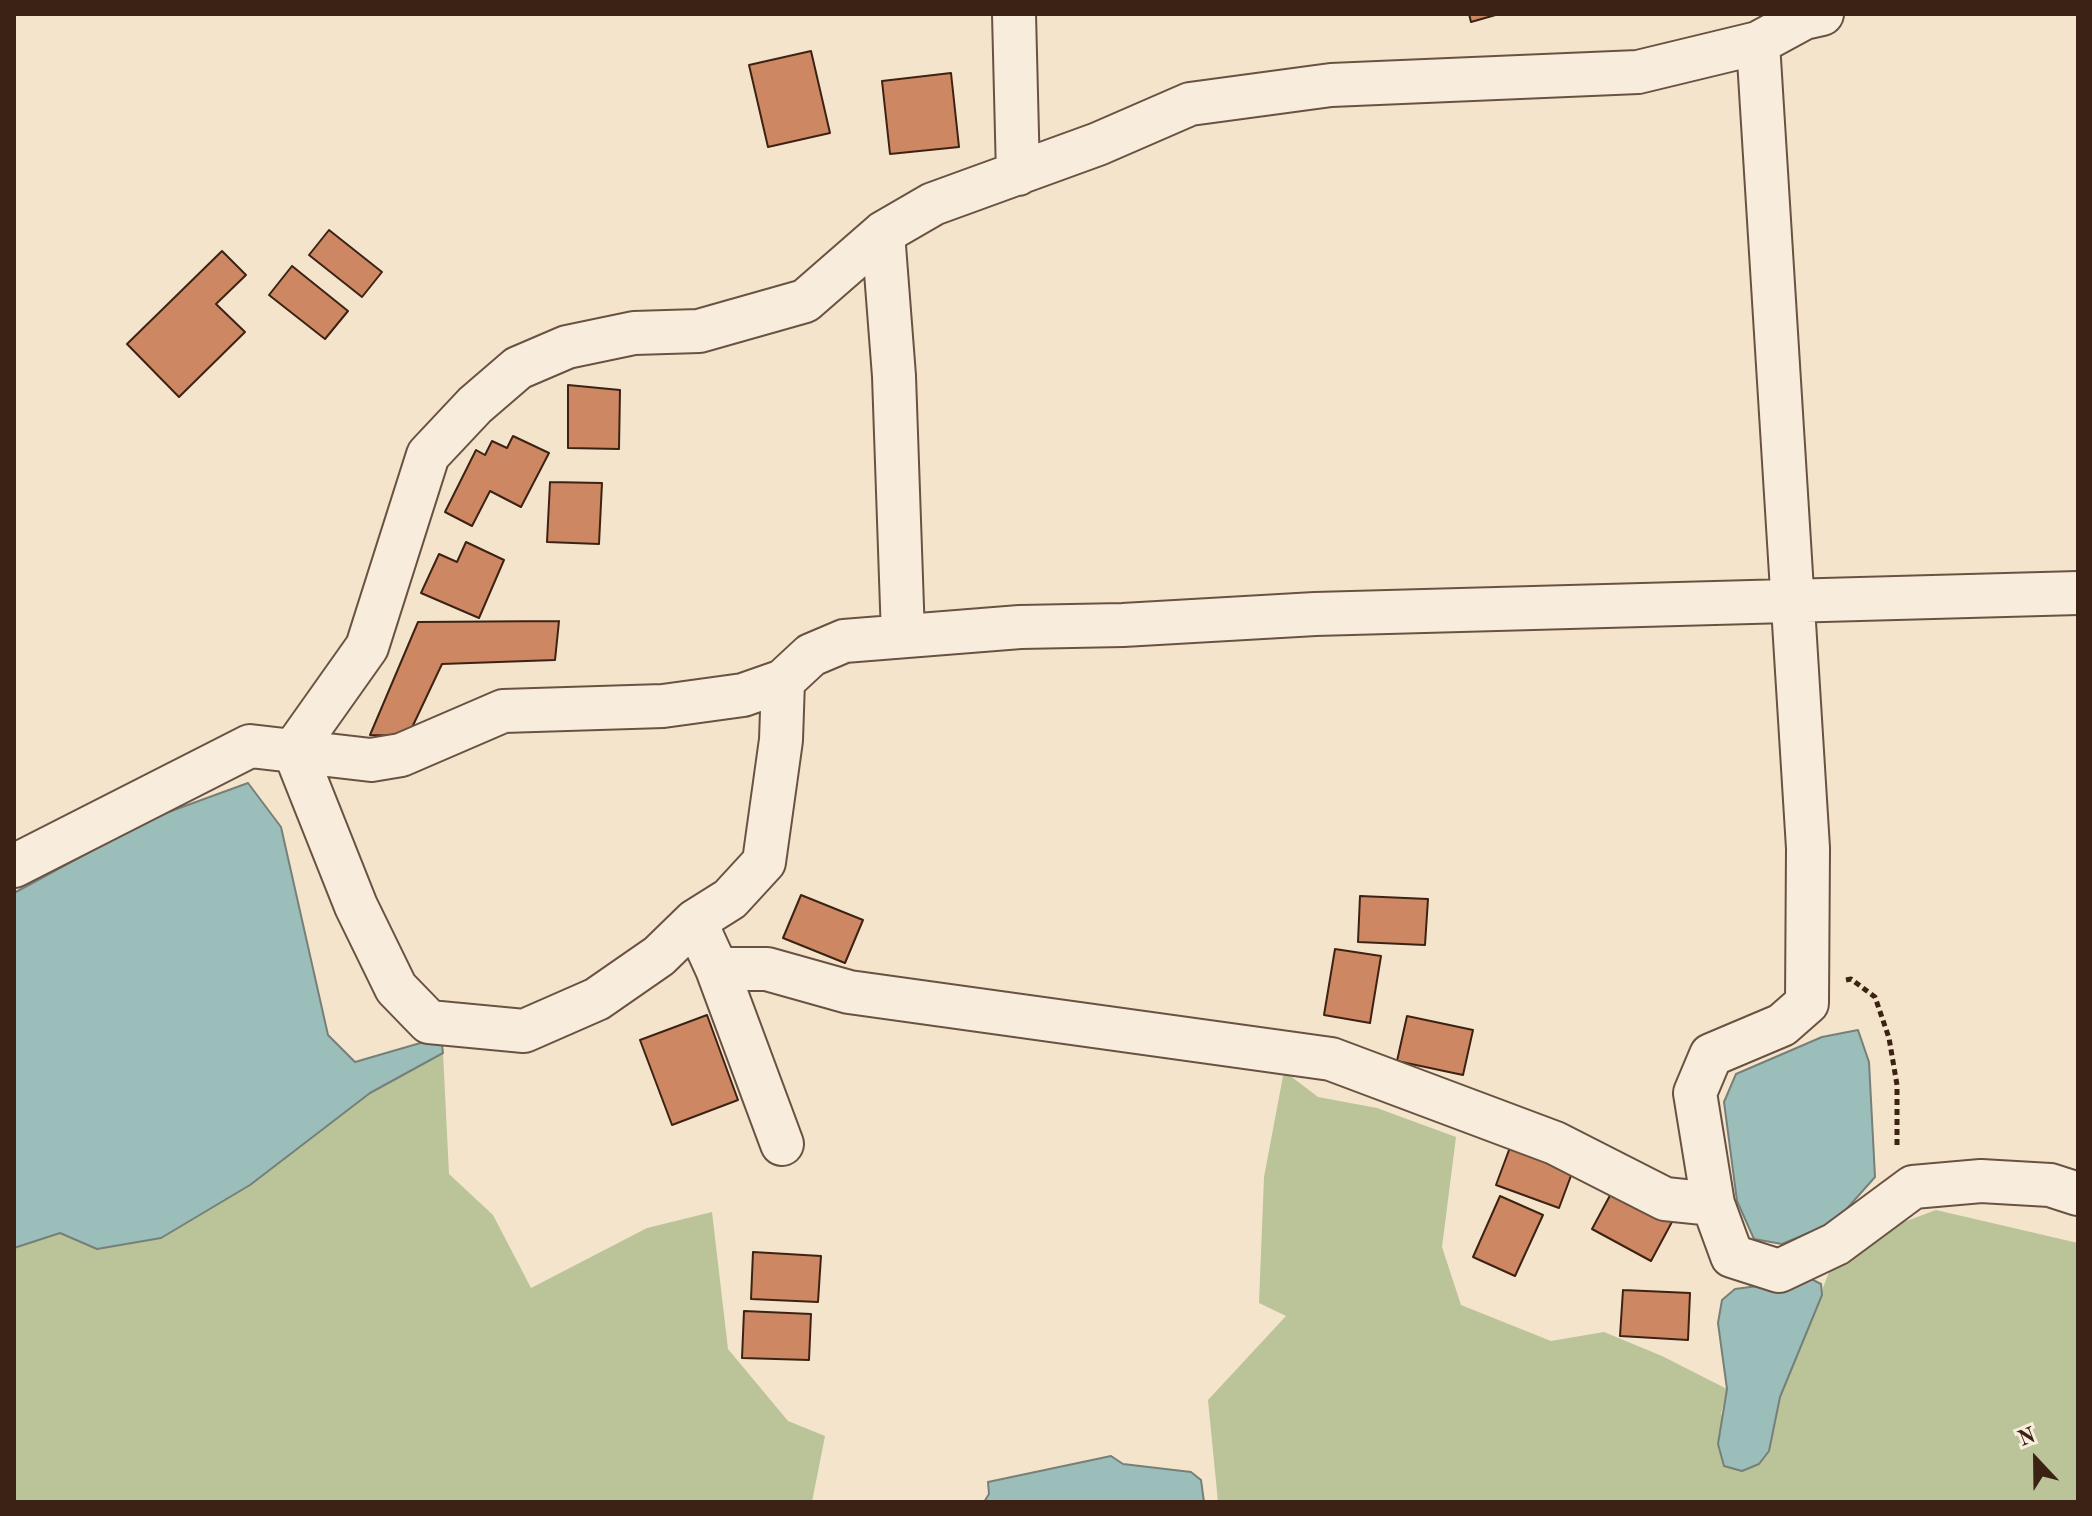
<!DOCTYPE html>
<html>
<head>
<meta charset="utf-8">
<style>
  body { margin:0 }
  #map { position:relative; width:2092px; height:1516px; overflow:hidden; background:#f4e4cb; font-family:"Old Standard TT",serif }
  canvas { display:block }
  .frame { position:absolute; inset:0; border:16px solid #3c2214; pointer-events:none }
  .north { position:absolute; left:1996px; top:1420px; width:80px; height:80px; -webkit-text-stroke:6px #f8eddd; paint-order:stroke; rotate:338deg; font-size:22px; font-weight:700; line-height:32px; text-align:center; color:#3c2214 }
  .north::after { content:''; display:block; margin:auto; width:28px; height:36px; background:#3c2214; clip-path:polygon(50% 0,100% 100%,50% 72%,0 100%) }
</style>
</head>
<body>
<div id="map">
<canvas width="2092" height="1516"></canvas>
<div class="frame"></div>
<div class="north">N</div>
</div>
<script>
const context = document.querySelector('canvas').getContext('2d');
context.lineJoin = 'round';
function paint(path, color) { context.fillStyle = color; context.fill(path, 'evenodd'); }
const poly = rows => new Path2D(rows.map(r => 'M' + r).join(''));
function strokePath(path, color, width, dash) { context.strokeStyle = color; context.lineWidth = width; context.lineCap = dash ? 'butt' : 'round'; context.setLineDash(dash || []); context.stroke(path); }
const green = poly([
  [443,1053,449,1174,493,1215,531,1288,647,1228,712,1212,728,1349,788,1421,825,1436,812,1502,14,1502,14,1248,61,1233,97,1249,250,1185,370,1093],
  [1284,1071,1318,1097,1377,1108,1456,1137,1442,1247,1461,1305,1551,1341,1604,1332,1662,1356,1727,1389,1721,1414,1769,1451,1780,1397,1835,1257,1885,1229,1936,1210,2078,1243,2078,1502,1218,1502,1208,1400,1286,1316,1259,1303,1264,1177]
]);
const water = poly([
  [248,783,281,827,328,1035,355,1062,441,1037,443,1053,370,1093,250,1185,161,1238,97,1249,60,1233,14,1248,14,893,152,818,248,783],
  [1858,1030,1869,1062,1875,1177,1835,1222,1782,1244,1754,1239,1737,1201,1724,1102,1736,1074,1822,1037,1858,1030],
  [1811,1279,1821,1284,1822,1295,1780,1397,1769,1451,1759,1464,1742,1471,1724,1466,1718,1444,1727,1389,1718,1323,1722,1300,1735,1289,1811,1279],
  [1111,1456,1123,1464,1191,1472,1201,1480,1204,1502,984,1502,989,1494,988,1482,1111,1456]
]);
const building = poly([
  [1469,14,1499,14,1471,22,1469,14],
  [811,51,830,133,768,147,749,65,811,51],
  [951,73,959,147,890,154,882,81,951,73],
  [329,230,382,272,362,297,309,255,329,230],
  [222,251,246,275,216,304,245,332,179,397,127,344,222,251],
  [292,266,348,311,325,339,269,295,292,266],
  [568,385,620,390,619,449,568,448,568,385],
  [513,436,549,453,521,507,490,491,472,526,445,512,476,450,485,455,492,441,507,448,513,436],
  [550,482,602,483,599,544,547,542,550,482],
  [466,542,504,560,479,618,421,593,439,554,457,562,466,542],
  [559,621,555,660,442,664,408,736,370,735,418,622,559,621],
  [801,895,863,920,845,963,783,938,801,895],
  [1360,896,1428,899,1425,945,1358,942,1360,896],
  [1335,949,1381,956,1370,1023,1324,1015,1335,949],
  [707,1015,738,1100,672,1125,640,1040,707,1015],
  [1407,1016,1473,1030,1463,1075,1397,1061,1407,1016],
  [1512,1142,1575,1165,1559,1208,1496,1185,1512,1142],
  [1614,1188,1673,1220,1651,1261,1592,1229,1614,1188],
  [1500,1196,1543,1215,1515,1276,1473,1257,1500,1196],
  [753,1252,821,1256,818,1302,751,1299,753,1252],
  [1623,1290,1690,1293,1688,1340,1620,1336,1623,1290],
  [744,1311,811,1314,809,1360,742,1358,744,1311]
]);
const path = poly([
  [1846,980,1851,979,1875,997,1889,1038,1897,1085,1897,1149]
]);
const street = poly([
  [1014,14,1018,174],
  [1822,14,1804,18,1758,43,1638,72,1331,85,1190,104,1098,144,933,204,883,233,805,301,699,331,634,333,567,347,518,368,475,405,428,455,367,647,294,750,356,906,396,988,429,1022,524,1031,597,999,659,956,695,921,730,899,764,862,781,740,783,681,811,655,844,641,1020,627,1123,625,1315,614,2078,593],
  [1758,43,1808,848,1807,1003,1782,1025,1711,1055,1695,1093,1713,1204,1732,1256,1779,1271,1836,1244,1913,1187,1981,1181,2050,1185,2078,1194],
  [883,233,894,376,903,636],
  [14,866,250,746,371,760,401,755,503,711,663,706,743,695,783,681],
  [695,921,717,969,767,969,849,992,1331,1059,1555,1143,1665,1199,1713,1204],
  [717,969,782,1144]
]);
paint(green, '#bac498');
paint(water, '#9cbebb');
strokePath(water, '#768078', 2);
paint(building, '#cd8763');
strokePath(building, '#3c2214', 2);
strokePath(street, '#6a5242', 46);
strokePath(path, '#3c2214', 5, [6, 4]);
strokePath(street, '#f8eddd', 42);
</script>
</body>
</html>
